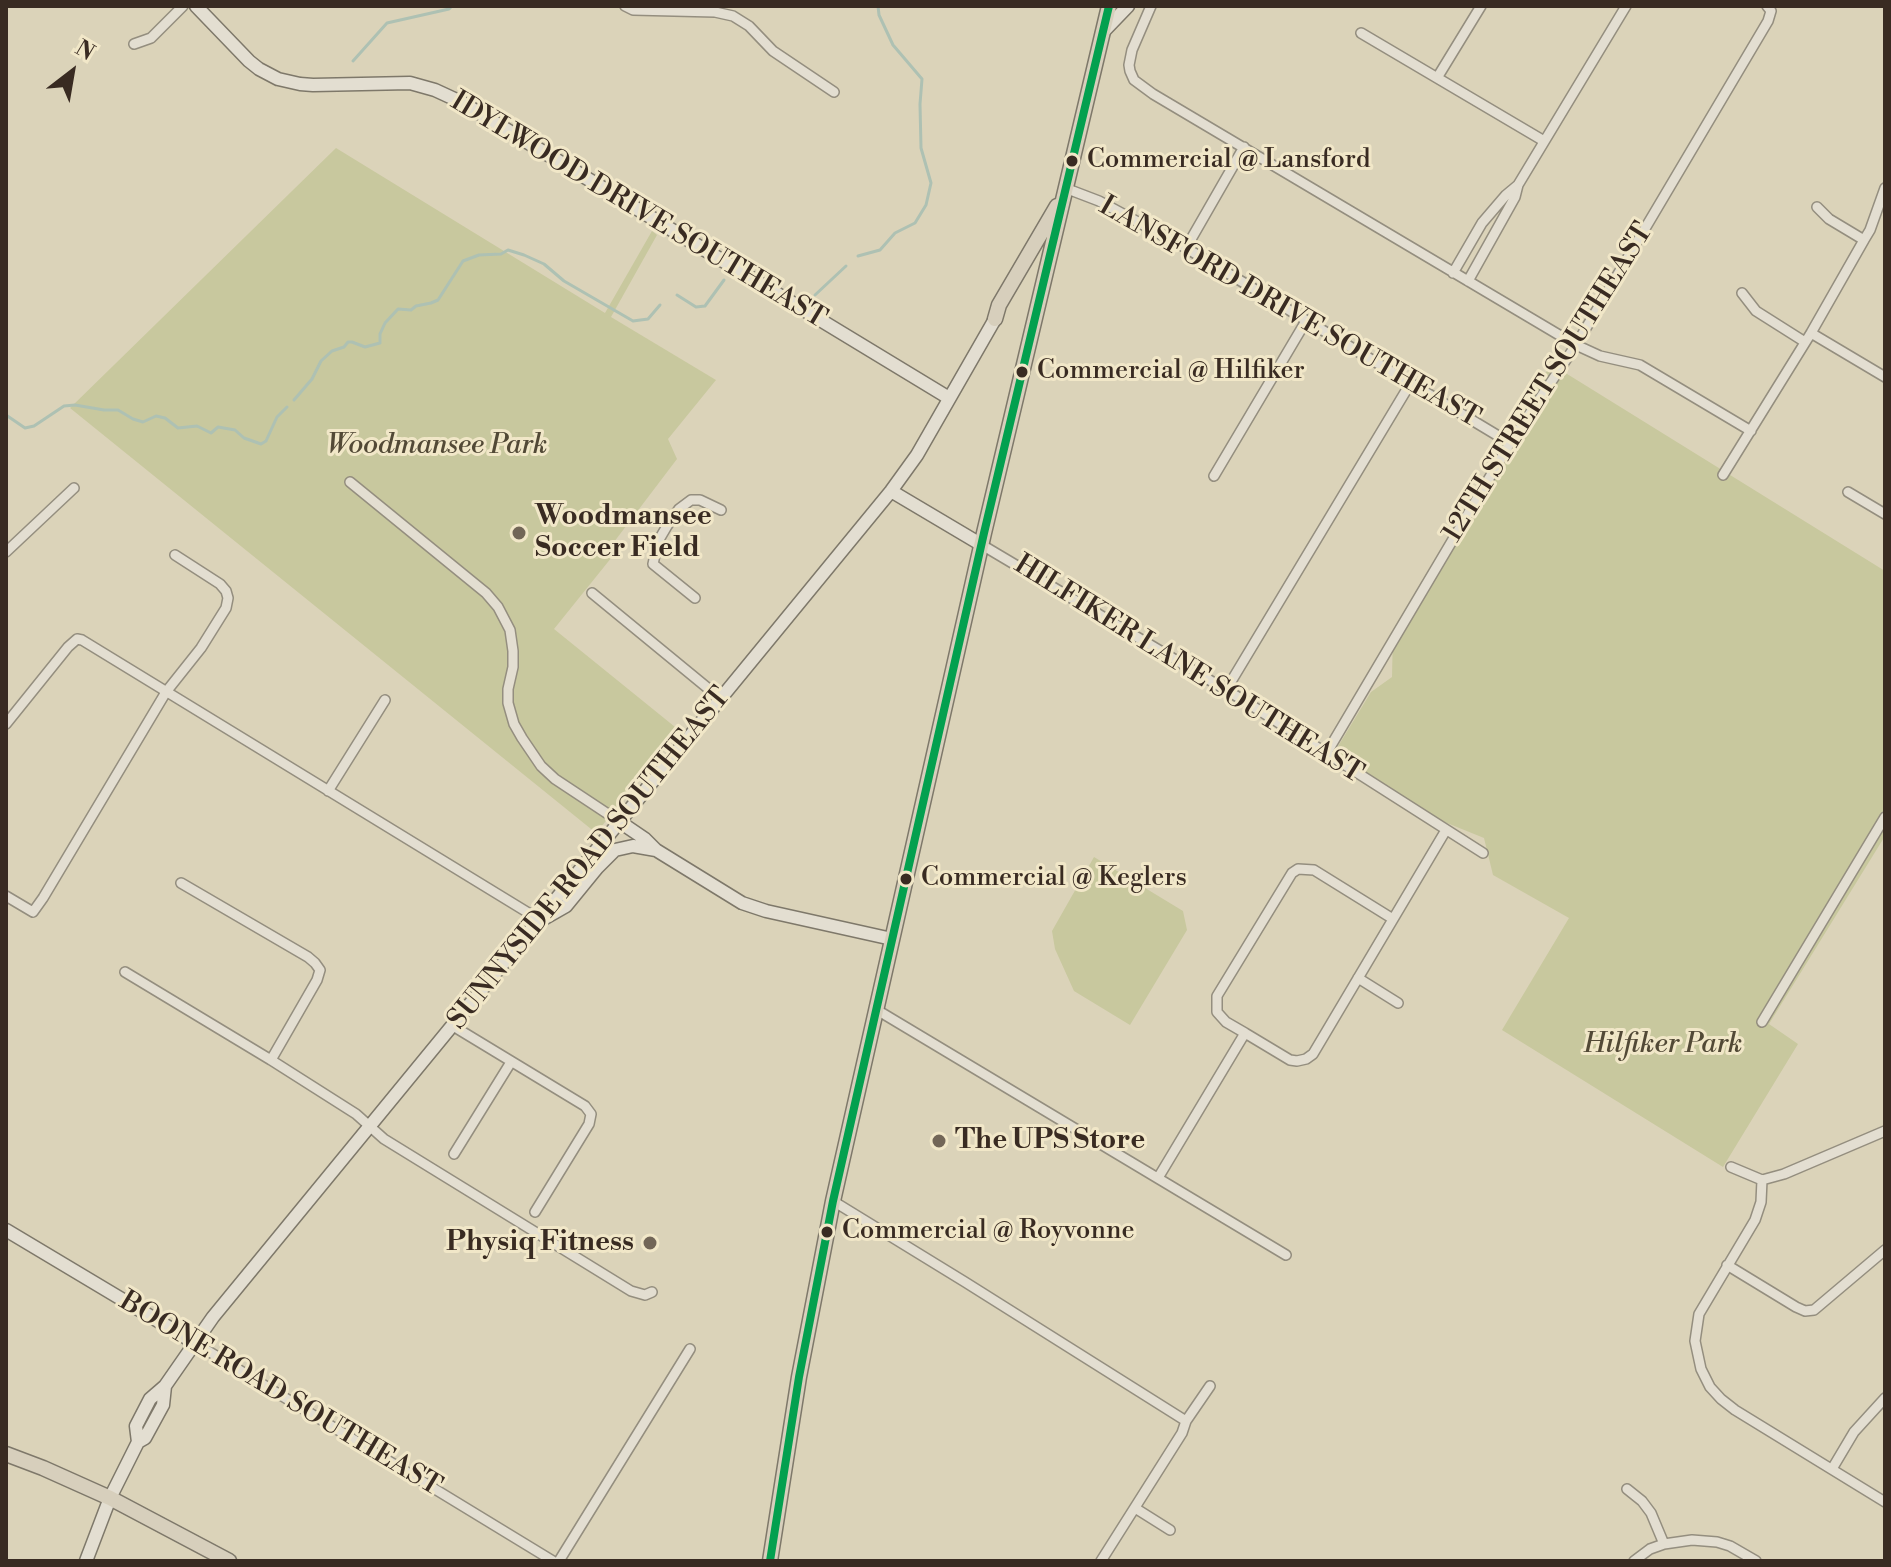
<!DOCTYPE html>
<html>
<head>
<meta charset="utf-8">
<style>
  body { margin:0 }
  #map { position:relative; width:1891px; height:1567px; overflow:hidden; background:#dbd3b9; font-family:"Libre Bodoni",serif }
  canvas { display:block }
  .frame { position:absolute; inset:0; border:8px solid #392b22; pointer-events:none }
  .north { position:absolute; left:32px; top:32px; width:80px; height:80px; -webkit-text-stroke:6px #f1e7c8; paint-order:stroke; rotate:31deg; font-size:22px; font-weight:700; line-height:32px; text-align:center; color:#392b22 }
  .north::after { content:''; display:block; margin:auto; width:28px; height:36px; background:#392b22; clip-path:polygon(50% 0,100% 100%,50% 72%,0 100%) }
</style>
</head>
<body>
<div id="map">
<canvas width="1891" height="1567"></canvas>
<div class="frame"></div>
<div class="north">N</div>
</div>
<script>
const context = document.querySelector('canvas').getContext('2d');
context.lineJoin = 'round';
function paint(path, color) { context.fillStyle = color; context.fill(path, 'evenodd'); }
const poly = rows => new Path2D(rows.map(r => 'M' + r).join(''));
function strokePath(path, color, width, dash) { context.strokeStyle = color; context.lineWidth = width; context.lineCap = dash ? 'butt' : 'round'; context.setLineDash(dash || []); context.stroke(path); }
function write(font, color, halo, rows, align = 'center') {
  context.font = font + ' "Libre Bodoni",serif'; context.lineWidth = 6; context.setLineDash([]); context.textBaseline = 'middle'; context.strokeStyle = halo; context.fillStyle = color; for (const [text, x, y, turn = 0] of rows) {
    context.save(); context.translate(x, y); context.rotate((+turn || 0) * Math.PI / 180); context.textAlign = isNaN(turn) ? turn : align; if (halo) context.strokeText(text, 0, 0); context.fillText(text, 0, 0); context.restore();
  }
}
const green = poly([
  [336,148,605,313,652,231,657,235,611,317,716,380,668,439,677,459,614,542,620,547,554,629,680,731,596,833,70,408],
  [1551,364,1885,571,1885,836,1769,1024,1798,1044,1723,1167,1502,1030,1569,918,1493,875,1484,838,1442,821,1339,757,1337,748,1371,692,1392,677,1393,630],
  [1094,857,1183,911,1187,930,1130,1025,1074,991,1055,949,1052,931]
]);
const stream = poly([
  [353,61,387,23,449,9,452,6],
  [858,256,880,250,895,233,915,223,926,205,931,183,921,148,920,104,922,79,893,45,879,15,878,6],
  [677,295,696,307,705,306,724,280],
  [815,295,846,266],
  [294,400,312,379,321,361,332,351,344,347,348,342,352,342,365,347,380,343,380,334,385,323,398,309,411,310,416,306,431,303,438,300,463,261,479,255,501,254,508,250,524,255,544,264,564,281,633,321,648,319,660,305],
  [6,415,25,428,34,426,64,406,75,405,104,410,118,410,133,419,143,422,156,416,165,418,178,428,197,426,211,433,218,427,235,430,244,438,261,444,266,441,277,417,287,407]
]);
const street = poly([
  [625,6,633,10,715,12,733,16,749,26,773,51,834,92],
  [1151,6,1132,50,1129,65,1130,71,1134,80,1153,94,1576,345,1600,356,1640,365,1751,431],
  [1361,33,1544,141],
  [134,44,151,38,183,6],
  [1437,78,1481,6],
  [1065,188,1099,201,1186,248,1510,443],
  [1817,207,1829,219,1864,240],
  [1186,248,1244,147],
  [1453,273,1482,223,1506,195,1518,185,1626,6],
  [1468,281,1515,197,1518,185],
  [1742,293,1756,311,1805,342],
  [1811,333,1885,377],
  [1723,475,1811,333,1864,240,1870,230,1885,188],
  [1214,476,1306,321],
  [350,482,486,593,498,607,510,630,513,651,513,667,508,689,508,703,514,724,522,738,541,766,555,779,620,822],
  [1848,492,1885,514],
  [982,545,1243,700,1483,853],
  [6,552,74,488],
  [592,593,721,699],
  [695,598,653,564,655,555,660,538,667,526,679,509,691,500,700,500,721,510],
  [1226,690,1410,384],
  [6,724,68,647,77,639,82,640,540,920],
  [1326,754,1510,443,1576,345,1768,21,1771,11,1767,6],
  [328,791,385,700],
  [181,883,308,957,315,963,320,970,317,980,271,1060],
  [6,896,33,912,43,898,166,692,201,648,226,608,228,598,226,591,220,584,175,555],
  [125,972,271,1060,356,1114,384,1139,631,1291,645,1295,652,1292],
  [1358,978,1398,1003],
  [877,1010,1286,1255],
  [1762,1022,1885,817],
  [453,1026,585,1106,591,1114,589,1124,535,1212],
  [1245,1033,1226,1022,1217,1012,1217,996,1292,873,1298,869,1314,870,1393,919],
  [454,1154,511,1062],
  [1731,1167,1762,1180,1784,1174,1885,1131],
  [1158,1178,1245,1033,1290,1060,1297,1061,1306,1059,1313,1054,1446,830],
  [1762,1180,1761,1202,1755,1220,1699,1314,1695,1341,1701,1369,1710,1387,1721,1399,1735,1410,1885,1502],
  [833,1201,965,1282,1186,1421],
  [1727,1265,1796,1307,1805,1311,1814,1310,1885,1250],
  [195,1343,553,1561],
  [1832,1469,1854,1432,1885,1398],
  [1627,1489,1642,1501,1651,1513,1664,1544],
  [1135,1508,1170,1530],
  [559,1561,690,1349],
  [1101,1561,1182,1433,1186,1421,1210,1386],
  [1634,1561,1650,1549,1664,1544,1692,1540,1717,1542,1730,1546,1756,1561]
]);
const secondary = poly([
  [196,6,249,61,259,69,278,79,300,84,313,85,410,83,435,90,461,102,949,398],
  [1102,33,1128,6],
  [891,491,982,545],
  [620,822,645,839,656,850,742,903,766,911,892,939],
  [545,918,566,906,597,868,615,850,633,846,656,850],
  [6,1230,195,1343],
  [138,1442,136,1426,150,1399,165,1386,213,1317,891,491,917,455,995,319],
  [86,1561,110,1498,138,1442,145,1438,163,1405,165,1386]
]);
const primary = poly([
  [995,319,999,305,1057,206],
  [6,1454,43,1468,110,1498,229,1561],
  [770,1561,799,1377,833,1201,984,533,1109,6]
]);
const bus1 = poly([
  [770,1561,799,1377,833,1201,984,533,1109,6]
]);
const markers = [
  [1072,161,7,"#392b22"],
  [1022,372,7,"#392b22"],
  [519,533,8,"#726657"],
  [906,879,7,"#392b22"],
  [939,1141,8,"#726657"],
  [827,1232,7,"#392b22"],
  [650,1243,8,"#726657"]
];
const busNames = [
  ["Commercial @ Lansford",1087,161],
  ["Commercial @ Hilfiker",1037,372],
  ["Commercial @ Keglers",921,879],
  ["Commercial @ Royvonne",842,1232]
];
const streetNames = [
  ["IDYLWOOD DRIVE SOUTHEAST",638,211,31],
  ["LANSFORD DRIVE SOUTHEAST",1289,313,30],
  ["12TH STREET SOUTHEAST",1549,383,-58],
  ["HILFIKER LANE SOUTHEAST",1188,670,32],
  ["SUNNYSIDE ROAD SOUTHEAST",590,859,-51],
  ["BOONE ROAD SOUTHEAST",280,1395,31]
];
const parkNames = [
  ["Woodmansee Park",437,446],
  ["Hilfiker Park",1663,1045]
];
const poiNames = [
  ["Woodmansee",535,517],
  ["Soccer Field",535,549],
  ["The UPS Store",955,1141],
  ["Physiq Fitness",634,1243,"right"]
];
paint(green, '#c8c89e');
strokePath(stream, '#aec1b3', 3);
strokePath(street, '#948e7f', 12);
strokePath(secondary, '#7e786a', 15);
strokePath(primary, '#7e786a', 17);
strokePath(street, '#e3ded1', 9);
strokePath(secondary, '#e3ded1', 12);
strokePath(primary, '#d7cfbc', 14);
strokePath(bus1, '#03a04f', 8);
for (const [x, y, r, color] of markers) { const dot = new Path2D(); dot.arc(x, y, r, 0, 2 * Math.PI); context.fillStyle = color; context.fill(dot); strokePath(dot, '#f1e7c8', 3); }
write('26px', '#392b22', '#f1e7c8', busNames, 'left');
write('28px', '#392b22', '#f1e7c8', streetNames);
write('italic 28px', '#524936', '#f1e7c8', parkNames);
write('bold 28px', '#392b22', '#f1e7c8', poiNames, 'left');
</script>
</body>
</html>
